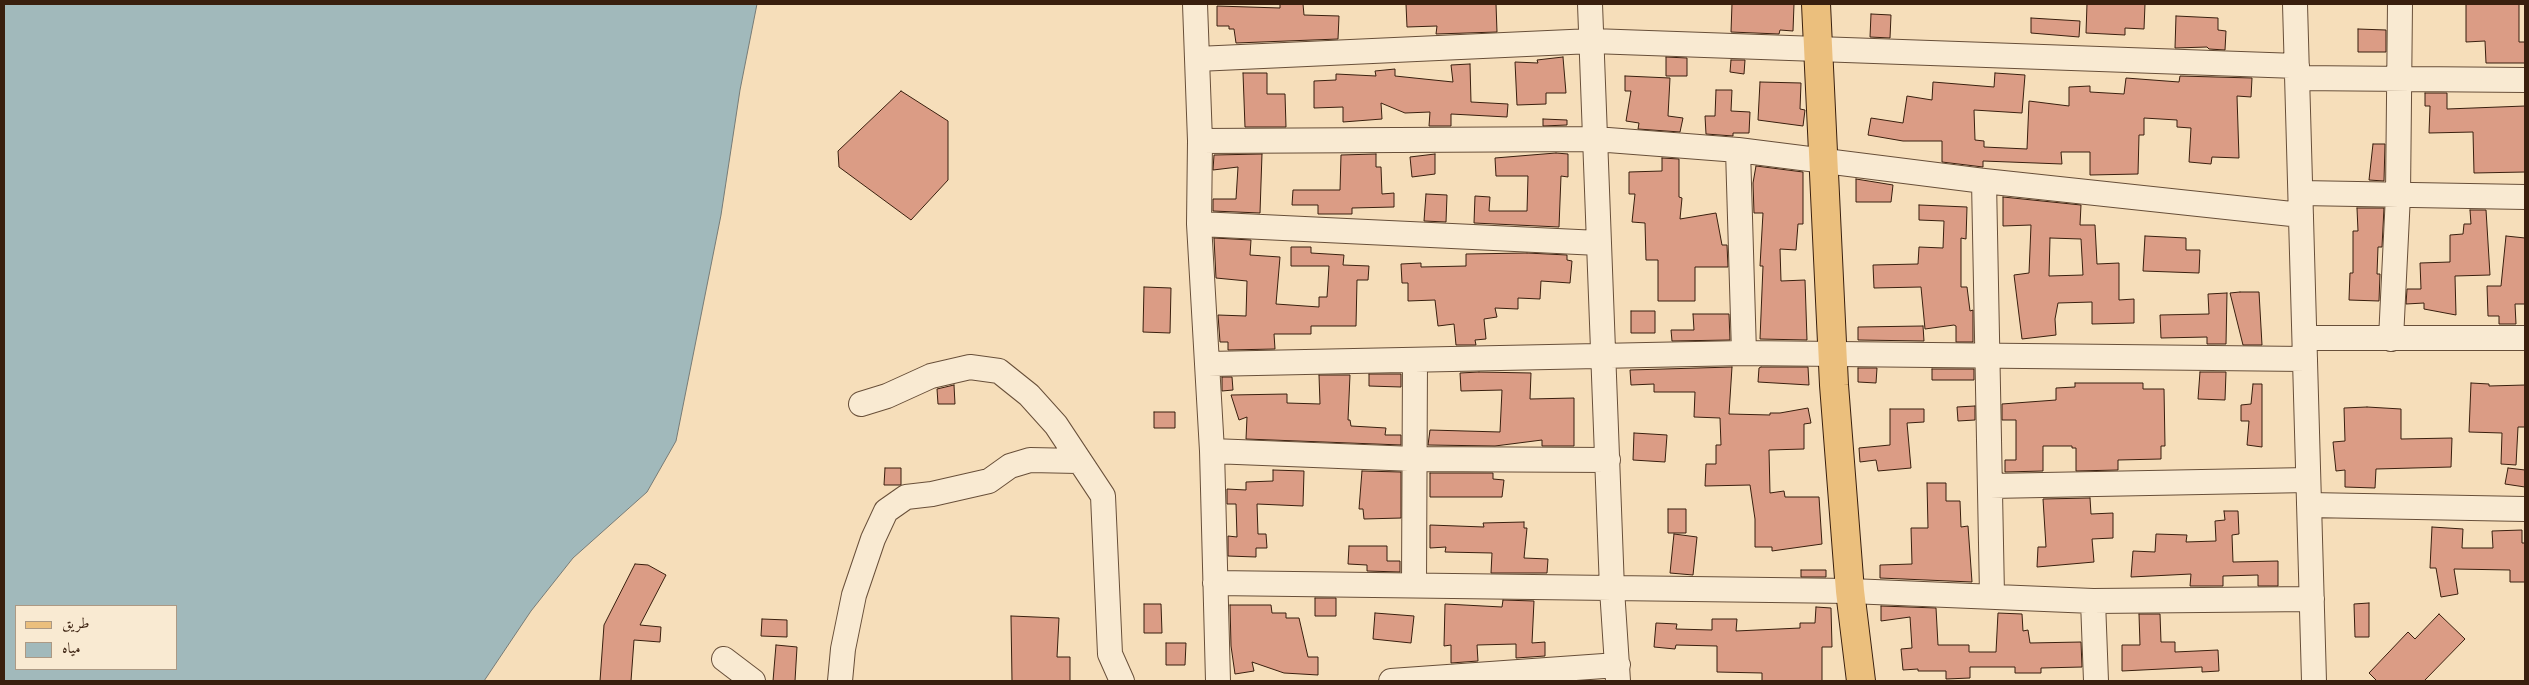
<!DOCTYPE html>
<html>
<head>
<meta charset="utf-8">
<style>
  body { margin:0 }
  #map { position:relative; width:2529px; height:685px; overflow:hidden; background:#f6deba; font-family:"IM FELL English",Amiri,serif }
  canvas { display:block }
  .frame { position:absolute; inset:0; border:5px solid #391f0e; pointer-events:none }
  .legend { position:absolute; left:15px; top:605px; width:162px; height:65px; box-sizing:border-box; background:#f9ead2; border:1px solid #ac9984; margin:0; padding:6px 9px; list-style:none; font-size:15px; color:#391f0e }
  .legend li { display:flex; align-items:center; gap:10px; height:25px }
  .legend b { width:25px; border:1px solid #ac9984 }
</style>
</head>
<body>
<div id="map">
<canvas width="2529" height="685"></canvas>
<div class="frame"></div>
<ul class="legend">
<li><b style="height:6px;background:#ebbf7d"></b>طريق</li>
<li><b style="height:14px;background:#a1b9bb"></b>مياه</li>
</ul>
</div>
<script>
const context = document.querySelector('canvas').getContext('2d');
context.lineJoin = 'round';
function paint(path, color) { context.fillStyle = color; context.fill(path, 'evenodd'); }
const poly = rows => new Path2D(rows.map(r => 'M' + r).join(''));
function strokePath(path, color, width, dash) { context.strokeStyle = color; context.lineWidth = width; context.lineCap = dash ? 'butt' : 'round'; context.setLineDash(dash || []); context.stroke(path); }
const water = poly([
  [4,4,757,4,740,90,721,215,676,441,647,492,573,558,531,611,484,681,4,681,4,4],
  [16,606,176,606,176,669,16,669,16,606]
]);
const building = poly([
  [1280,4,1303,4,1304,15,1339,16,1338,39,1236,43,1234,29,1229,29,1229,26,1217,26,1217,6,1280,8,1280,4],
  [1406,4,1496,4,1497,32,1436,34,1437,26,1407,27,1406,4],
  [1732,4,1794,4,1793,31,1780,30,1779,34,1731,32,1732,4],
  [2087,4,2145,4,2144,29,2125,28,2125,35,2086,33,2087,4],
  [2466,4,2519,4,2519,42,2525,42,2525,63,2486,63,2485,41,2466,42,2466,4],
  [1871,14,1891,15,1890,38,1870,37,1871,14],
  [2176,16,2218,18,2218,30,2226,31,2225,50,2209,49,2207,47,2175,48,2176,16],
  [2031,18,2080,21,2079,37,2031,33,2031,18],
  [2358,29,2386,30,2386,52,2358,52,2358,29],
  [1563,57,1566,93,1546,93,1546,104,1517,105,1515,62,1538,63,1537,60,1563,57],
  [1666,57,1687,58,1687,76,1666,76,1666,57],
  [1731,60,1745,60,1744,74,1730,72,1731,60],
  [1470,64,1471,102,1508,104,1507,117,1451,114,1451,126,1429,126,1430,112,1405,113,1381,103,1382,119,1343,122,1343,107,1314,108,1314,81,1336,80,1336,74,1376,76,1375,71,1395,69,1395,76,1453,82,1451,65,1470,64],
  [1243,73,1267,73,1267,94,1285,94,1286,127,1245,127,1243,73],
  [1995,73,2025,75,2022,113,1974,110,1975,140,1984,141,1984,147,2027,149,2029,101,2069,106,2069,87,2090,86,2090,92,2124,94,2126,78,2179,82,2180,76,2252,78,2251,97,2237,96,2239,158,2212,157,2211,164,2189,162,2191,128,2177,127,2177,120,2144,118,2144,135,2139,135,2138,174,2090,175,2090,152,2061,152,2062,164,1983,161,1983,167,1942,162,1942,141,1903,141,1868,135,1871,118,1903,123,1907,96,1932,100,1933,82,1994,87,1995,73],
  [1625,76,1670,78,1668,116,1683,118,1680,132,1638,129,1639,123,1626,121,1631,91,1625,91,1625,76],
  [1760,82,1801,83,1800,109,1805,110,1803,126,1758,120,1760,82],
  [1716,90,1732,90,1731,111,1750,112,1749,133,1733,133,1733,136,1706,134,1705,116,1715,116,1716,90],
  [901,91,948,121,948,180,911,220,839,167,838,151,901,91],
  [2425,93,2447,93,2447,109,2525,106,2525,172,2474,173,2473,132,2429,133,2430,106,2425,106,2425,93],
  [1543,119,1567,120,1567,125,1543,126,1543,119],
  [2373,144,2385,144,2384,181,2369,180,2373,144],
  [1556,153,1568,154,1568,177,1561,176,1559,227,1474,223,1475,196,1490,197,1489,211,1527,211,1528,176,1496,176,1495,158,1556,153],
  [1262,154,1260,213,1213,211,1213,199,1236,199,1238,167,1213,170,1214,155,1262,154],
  [1376,154,1376,167,1381,167,1382,194,1394,193,1394,207,1352,208,1352,214,1318,214,1318,205,1292,205,1293,190,1340,190,1341,155,1376,154],
  [1435,154,1435,174,1412,177,1410,157,1435,154],
  [1662,158,1679,159,1679,197,1682,198,1680,219,1716,213,1722,245,1727,245,1728,267,1695,267,1695,301,1658,301,1658,260,1646,260,1645,223,1632,222,1635,194,1629,194,1629,172,1662,171,1662,158],
  [1756,166,1803,172,1803,224,1798,224,1796,250,1780,249,1781,281,1805,280,1807,340,1760,339,1763,266,1760,266,1763,213,1754,213,1753,183,1756,166],
  [1856,179,1893,185,1891,202,1856,202,1856,179],
  [1426,194,1447,195,1446,222,1424,221,1426,194],
  [2003,197,2081,205,2080,225,2095,225,2097,264,2119,263,2119,300,2134,299,2134,323,2092,324,2092,302,2058,303,2055,319,2056,335,2022,339,2014,275,2029,273,2031,225,2003,226,2003,197],
  [2050,238,2081,239,2083,275,2049,276,2050,238],
  [1919,205,1967,207,1966,239,1961,238,1961,287,1967,287,1970,311,1973,310,1973,342,1956,342,1956,326,1954,325,1925,329,1921,287,1874,288,1873,265,1918,264,1919,247,1943,248,1944,221,1919,220,1919,205],
  [2357,208,2384,208,2382,247,2378,247,2377,274,2380,274,2379,301,2349,300,2350,273,2353,273,2353,231,2358,231,2357,208],
  [2470,210,2486,210,2490,275,2455,276,2456,315,2424,309,2424,303,2406,304,2407,289,2421,289,2420,263,2450,262,2450,235,2463,234,2464,224,2471,224,2470,210],
  [2145,236,2186,238,2186,250,2200,250,2199,273,2143,271,2145,236],
  [2506,236,2525,238,2525,304,2515,304,2516,324,2499,324,2499,316,2488,316,2487,286,2501,286,2506,236],
  [1214,238,1251,240,1250,255,1280,257,1276,304,1319,307,1319,297,1327,297,1329,266,1291,266,1291,247,1311,247,1311,253,1344,255,1343,265,1369,266,1368,280,1357,280,1356,326,1311,326,1311,334,1274,334,1275,349,1228,350,1228,342,1220,342,1218,315,1246,316,1247,281,1216,278,1214,238],
  [1527,253,1567,255,1567,260,1572,261,1570,283,1541,281,1540,299,1518,298,1518,309,1495,308,1497,317,1484,319,1486,339,1475,340,1476,345,1456,345,1454,324,1438,326,1435,300,1408,301,1408,283,1402,283,1401,264,1421,263,1421,267,1466,266,1466,254,1527,253],
  [1144,287,1171,288,1170,333,1143,332,1144,287],
  [2240,292,2259,292,2262,345,2243,345,2230,293,2240,292],
  [2227,293,2226,344,2207,344,2207,337,2161,338,2160,315,2209,314,2208,294,2227,293],
  [1631,311,1655,311,1655,333,1631,333,1631,311],
  [1693,314,1729,314,1730,340,1672,341,1671,330,1694,330,1693,314],
  [1923,326,1924,341,1858,340,1858,327,1923,326],
  [1732,367,1729,414,1770,415,1770,413,1780,413,1808,408,1811,423,1804,424,1804,449,1769,450,1770,493,1784,491,1785,497,1819,497,1822,544,1772,551,1772,547,1755,547,1755,519,1750,485,1705,486,1706,464,1716,464,1716,445,1721,445,1720,418,1694,417,1695,392,1654,392,1654,384,1631,385,1630,370,1732,367],
  [1761,367,1808,367,1809,385,1758,382,1759,368,1761,367],
  [1858,368,1877,368,1876,383,1858,382,1858,368],
  [1932,369,1974,369,1974,380,1932,380,1932,369],
  [1479,372,1531,373,1530,399,1574,398,1574,446,1542,446,1542,440,1495,446,1428,445,1430,430,1500,432,1502,390,1461,391,1460,373,1479,372],
  [2200,372,2226,372,2225,400,2198,399,2200,372],
  [1369,374,1401,374,1401,387,1369,386,1369,374],
  [1319,375,1350,375,1348,420,1350,420,1351,426,1386,428,1385,435,1401,435,1401,445,1246,439,1247,417,1239,420,1231,395,1287,394,1287,403,1320,404,1319,375],
  [1222,377,1232,377,1233,390,1222,391,1222,377],
  [2075,383,2143,383,2143,389,2164,389,2165,446,2161,446,2161,459,2118,460,2118,470,2076,471,2076,448,2072,448,2072,446,2043,446,2043,471,2005,472,2005,460,2016,460,2016,420,2002,420,2002,404,2056,400,2056,388,2075,387,2075,383],
  [2471,383,2489,384,2489,386,2525,385,2525,427,2518,427,2516,465,2501,464,2502,433,2469,432,2471,383],
  [2253,384,2262,384,2262,447,2247,445,2249,421,2241,421,2241,405,2251,404,2253,384],
  [954,385,955,404,938,404,937,389,954,385],
  [1975,406,1975,420,1958,421,1957,407,1975,406],
  [2367,407,2401,409,2401,439,2452,438,2451,467,2376,469,2375,488,2345,487,2345,470,2336,471,2333,442,2345,441,2344,408,2367,407],
  [1890,409,1924,409,1924,422,1907,423,1911,468,1878,471,1876,460,1860,462,1859,448,1890,445,1890,409],
  [1154,412,1175,412,1175,428,1154,428,1154,412],
  [1634,433,1667,435,1665,462,1633,460,1634,433],
  [885,468,901,468,901,485,884,485,885,468],
  [2508,468,2525,470,2525,487,2505,484,2508,468],
  [1273,470,1304,471,1303,506,1257,504,1258,534,1266,534,1267,548,1256,548,1256,557,1228,556,1228,536,1237,537,1236,504,1227,504,1227,489,1246,490,1246,482,1273,481,1273,470],
  [1362,471,1401,472,1401,518,1364,519,1363,509,1359,509,1362,471],
  [1430,473,1493,473,1493,479,1504,480,1502,497,1430,497,1430,473],
  [1927,483,1946,483,1946,501,1960,501,1961,527,1968,526,1972,582,1880,578,1880,565,1912,564,1911,528,1928,528,1927,483],
  [2090,498,2091,514,2113,513,2113,538,2092,539,2094,562,2037,567,2038,547,2046,547,2043,499,2090,498],
  [1668,509,1686,509,1686,533,1668,533,1668,509],
  [2224,511,2238,511,2239,534,2232,535,2233,562,2278,561,2278,586,2258,586,2258,575,2223,576,2223,586,2190,586,2191,574,2131,577,2133,551,2155,552,2156,534,2187,535,2186,542,2216,541,2215,521,2225,520,2224,511],
  [1524,522,1524,528,1527,528,1524,558,1548,559,1547,573,1491,573,1492,553,1445,552,1446,547,1430,548,1430,525,1484,527,1483,523,1524,522],
  [2432,527,2463,529,2462,548,2493,548,2492,531,2522,530,2522,543,2525,543,2525,582,2510,582,2510,570,2454,569,2458,594,2441,597,2436,568,2430,568,2432,527],
  [1674,534,1697,537,1693,575,1670,573,1674,534],
  [1349,546,1387,546,1387,561,1400,561,1400,572,1367,571,1367,565,1348,564,1349,546],
  [635,564,648,565,666,575,640,625,661,627,660,642,634,640,631,681,600,681,604,625,635,564],
  [1801,570,1826,570,1826,577,1801,577,1801,570],
  [1315,598,1336,598,1336,616,1315,616,1315,598],
  [1503,600,1534,601,1532,643,1545,642,1545,656,1516,658,1516,644,1477,645,1478,661,1451,663,1451,645,1444,646,1445,604,1502,607,1503,600],
  [2369,603,2369,637,2355,637,2354,604,2369,603],
  [1144,604,1161,604,1162,633,1144,633,1144,604],
  [1230,605,1271,605,1272,613,1286,613,1286,618,1299,618,1308,657,1318,657,1318,675,1284,673,1252,662,1254,671,1235,674,1231,646,1230,605],
  [1881,606,1936,608,1938,645,1969,645,1969,652,1996,652,1998,613,2022,614,2023,631,2028,630,2030,643,2081,642,2082,667,2041,668,2041,673,2015,673,2015,667,1970,667,1970,678,1946,679,1946,671,1918,671,1918,669,1903,670,1901,649,1912,648,1910,617,1881,621,1881,606],
  [1816,607,1831,608,1832,647,1822,647,1822,681,1762,681,1762,673,1717,672,1717,646,1676,645,1675,649,1654,647,1656,623,1677,624,1676,629,1712,630,1712,619,1737,619,1736,631,1800,628,1800,623,1815,623,1816,607],
  [1375,613,1414,616,1411,643,1373,639,1375,613],
  [2139,614,2160,614,2161,642,2175,642,2175,652,2218,650,2219,671,2202,672,2202,667,2122,671,2122,645,2140,645,2139,614],
  [2439,614,2465,639,2424,681,2377,681,2369,673,2408,632,2415,639,2439,614],
  [1011,616,1059,618,1057,657,1070,657,1070,681,1012,681,1011,616],
  [762,619,787,620,787,637,761,636,762,619],
  [1166,643,1186,643,1185,665,1166,665,1166,643],
  [776,645,797,647,795,681,773,681,776,645]
]);
const minor = poly([
  [1195,4,1200,141,1199,224,1212,451,1218,681],
  [1590,4,1612,589,1618,681],
  [2295,4,2314,681],
  [1197,59,1592,41,2297,66],
  [2297,78,2525,80],
  [1200,141,1595,139,1738,150,1984,181,2301,215],
  [1738,150,1744,353],
  [1984,181,1992,595],
  [2301,193,2525,197],
  [1199,224,1599,243],
  [2305,338,2525,338],
  [2391,339,2398,195,2400,4],
  [1208,364,1744,353,2305,359],
  [861,404,887,396,931,376,970,367,999,371,1029,395,1056,425,1103,496,1110,654,1122,681],
  [1212,451,1415,459,1608,460],
  [1990,486,2308,480],
  [2309,505,2525,509],
  [1215,583,1850,591,2093,601,2312,599],
  [1414,584,1415,360],
  [2093,601,2096,681],
  [724,659,753,681],
  [840,681,843,649,854,595,873,539,886,511,906,497,932,494,989,481,1010,466,1030,460,1078,461],
  [1391,681,1618,665]
]);
const major = poly([
  [1816,4,1834,385,1850,591,1861,681]
]);
paint(water, '#a1b9bb');
strokePath(water, '#777b76', 1);
paint(building, '#db9c85');
strokePath(building, '#391f0e', 1);
strokePath(minor, '#684f39', 26);
strokePath(major, '#391f0e', 30);
strokePath(minor, '#f9ead2', 24);
strokePath(major, '#ebbf7d', 28);
</script>
</body>
</html>
